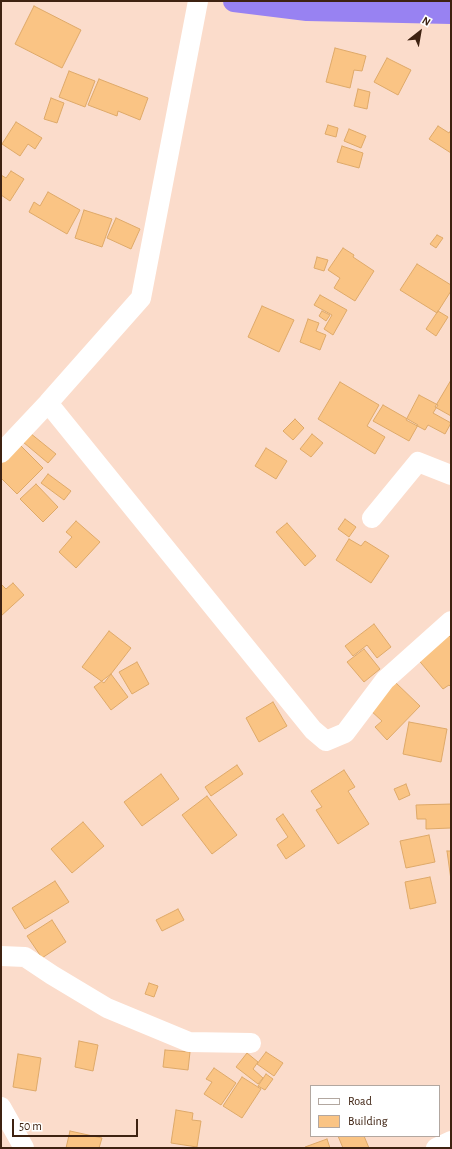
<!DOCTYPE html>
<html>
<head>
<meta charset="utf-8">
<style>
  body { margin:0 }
  #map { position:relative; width:452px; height:1149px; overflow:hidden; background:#fbdccb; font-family:"Alegreya Sans",sans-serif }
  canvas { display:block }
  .frame { position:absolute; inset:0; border:2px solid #3e2211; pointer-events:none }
  .legend { position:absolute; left:310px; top:1085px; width:130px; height:52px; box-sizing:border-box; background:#fff; border:1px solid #b2a7a0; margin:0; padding:5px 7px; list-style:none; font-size:12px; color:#3e2211 }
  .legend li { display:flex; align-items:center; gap:8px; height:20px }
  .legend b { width:20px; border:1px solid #b2a7a0 }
  .north { position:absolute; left:400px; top:12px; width:40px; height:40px; -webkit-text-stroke:3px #fff; paint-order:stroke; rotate:31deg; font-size:11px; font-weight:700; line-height:16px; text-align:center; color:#3e2211 }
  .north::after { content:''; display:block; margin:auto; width:14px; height:18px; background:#3e2211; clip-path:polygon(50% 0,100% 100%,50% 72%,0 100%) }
  .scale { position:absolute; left:12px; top:1119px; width:126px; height:18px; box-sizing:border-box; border:2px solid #3e2211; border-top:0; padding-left:5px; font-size:12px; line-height:14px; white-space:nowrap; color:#3e2211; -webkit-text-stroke:3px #fff; paint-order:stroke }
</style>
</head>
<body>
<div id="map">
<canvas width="452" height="1149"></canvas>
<div class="frame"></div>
<ul class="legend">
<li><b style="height:5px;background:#fff"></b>Road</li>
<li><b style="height:11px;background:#fac484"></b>Building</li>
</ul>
<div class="north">N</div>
<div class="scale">50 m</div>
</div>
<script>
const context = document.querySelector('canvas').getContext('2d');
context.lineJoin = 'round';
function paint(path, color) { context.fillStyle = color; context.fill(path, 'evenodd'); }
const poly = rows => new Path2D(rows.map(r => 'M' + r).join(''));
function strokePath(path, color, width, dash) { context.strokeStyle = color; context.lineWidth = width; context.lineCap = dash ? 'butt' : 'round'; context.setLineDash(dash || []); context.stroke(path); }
const building = poly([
  [34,6,81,30,62,68,15,44,34,6],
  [335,48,366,56,362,71,354,70,350,88,326,82,335,48],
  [387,58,411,70,398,95,374,82,387,58],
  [69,71,95,81,85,107,59,97,69,71],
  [99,79,148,98,140,120,118,111,117,116,88,105,99,79],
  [358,89,370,92,367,109,354,106,358,89],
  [51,98,64,103,57,123,44,119,51,98],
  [16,122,42,138,35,149,28,144,20,156,2,144,16,122],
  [328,125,338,128,336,137,325,134,328,125],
  [438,126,449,133,451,130,451,153,429,139,438,126],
  [349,129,366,136,361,148,344,141,349,129],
  [342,146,363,153,359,168,337,162,342,146],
  [11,171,24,179,10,201,1,195,1,175,6,178,11,171],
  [48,192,80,210,67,234,29,212,34,202,40,206,48,192],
  [84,210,112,219,102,247,75,238,84,210],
  [116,218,140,229,131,249,107,238,116,218],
  [437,235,443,238,436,248,430,244,437,235],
  [343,248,354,255,353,257,374,271,355,301,334,288,340,278,328,270,343,248],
  [317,257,328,260,324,271,314,268,317,257],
  [417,264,451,285,451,291,437,313,400,290,417,264],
  [320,295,347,310,333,335,324,329,332,315,314,305,320,295],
  [262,306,294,320,279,352,248,337,262,306],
  [322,311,330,315,326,321,319,316,322,311],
  [438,311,448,317,436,336,426,329,438,311],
  [308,319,319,323,316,331,326,335,320,350,300,342,308,319],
  [451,380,451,416,435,407,451,380],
  [340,382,379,405,367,426,385,437,375,454,318,419,340,382],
  [419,395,438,405,433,413,451,423,445,434,428,425,425,430,406,420,419,395],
  [383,405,418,425,409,441,373,421,383,405],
  [295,419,304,428,293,440,283,431,295,419],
  [30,433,56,454,48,463,23,442,30,433],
  [312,434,323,443,311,457,300,449,312,434],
  [18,443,43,468,17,494,1,478,1,460,18,443],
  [266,448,287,461,276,479,255,466,266,448],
  [48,474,71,491,64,500,41,483,48,474],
  [36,484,58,507,43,522,20,499,36,484],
  [345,519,356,527,349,537,338,529,345,519],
  [76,521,100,542,76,568,59,552,72,537,66,532,76,521],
  [287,523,316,556,305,566,276,532,287,523],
  [349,539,361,546,365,541,389,556,371,583,336,560,349,539],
  [13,583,24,595,1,616,1,584,6,589,13,583],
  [374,624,391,647,377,658,367,645,353,656,345,646,374,624],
  [109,631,131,648,104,683,82,667,109,631],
  [445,632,451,638,451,687,449,685,443,689,416,657,445,632],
  [364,649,380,669,364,682,347,662,364,649],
  [137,662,149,684,132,694,119,672,137,662],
  [111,674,128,697,111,710,94,687,111,674],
  [395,682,420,706,387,740,375,727,382,721,369,709,395,682],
  [273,702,287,726,259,742,246,718,273,702],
  [409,722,447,729,441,762,403,754,409,722],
  [237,765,243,774,211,796,205,787,237,765],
  [344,770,355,787,348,791,369,824,338,844,316,810,322,807,311,791,344,770],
  [161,774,179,799,142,826,124,802,161,774],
  [406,784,410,795,399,800,394,789,406,784],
  [207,796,237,835,212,854,182,815,207,796],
  [451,804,451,828,426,829,426,819,417,819,416,805,451,804],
  [283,814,305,846,286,859,277,845,288,837,276,819,283,814],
  [83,822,104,846,72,873,51,849,83,822],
  [429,835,435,862,406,868,400,841,429,835],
  [447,851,451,851,451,880,447,851],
  [430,877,436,903,410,909,405,882,430,877],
  [55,881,69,902,25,929,12,908,55,881],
  [178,909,184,920,162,931,156,920,178,909],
  [52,920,66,942,42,958,27,936,52,920],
  [149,983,158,986,154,997,145,994,149,983],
  [79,1041,98,1045,93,1071,75,1067,79,1041],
  [165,1050,190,1052,188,1070,163,1067,165,1050],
  [266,1052,283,1063,274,1076,257,1064,266,1052],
  [247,1053,258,1062,253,1069,263,1078,258,1084,236,1067,247,1053],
  [18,1054,41,1058,36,1091,13,1087,18,1054],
  [214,1068,236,1083,221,1105,204,1094,212,1082,206,1079,214,1068],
  [266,1074,273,1079,265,1090,258,1086,266,1074],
  [242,1077,261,1089,242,1118,223,1106,242,1077],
  [176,1110,193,1113,192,1120,201,1121,197,1147,171,1143,176,1110],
  [70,1131,102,1138,99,1148,66,1148,70,1131],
  [338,1136,364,1136,369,1148,343,1148,338,1136],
  [327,1139,330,1148,305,1148,305,1147,327,1139]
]);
const minor = poly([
  [48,403,313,730,326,741,345,733,385,680,451,621],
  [1,453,48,403,141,298,198,1],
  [372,518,418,462,451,475],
  [1,956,25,957,52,975,107,1008,189,1042,251,1043],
  [1,1107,24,1148],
  [436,1148,451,1141]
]);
const highway = poly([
  [234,1,307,10,451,13]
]);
paint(building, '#fac484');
strokePath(building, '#dea969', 1);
strokePath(minor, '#fff', 20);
strokePath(highway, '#9882f2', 22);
</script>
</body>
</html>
